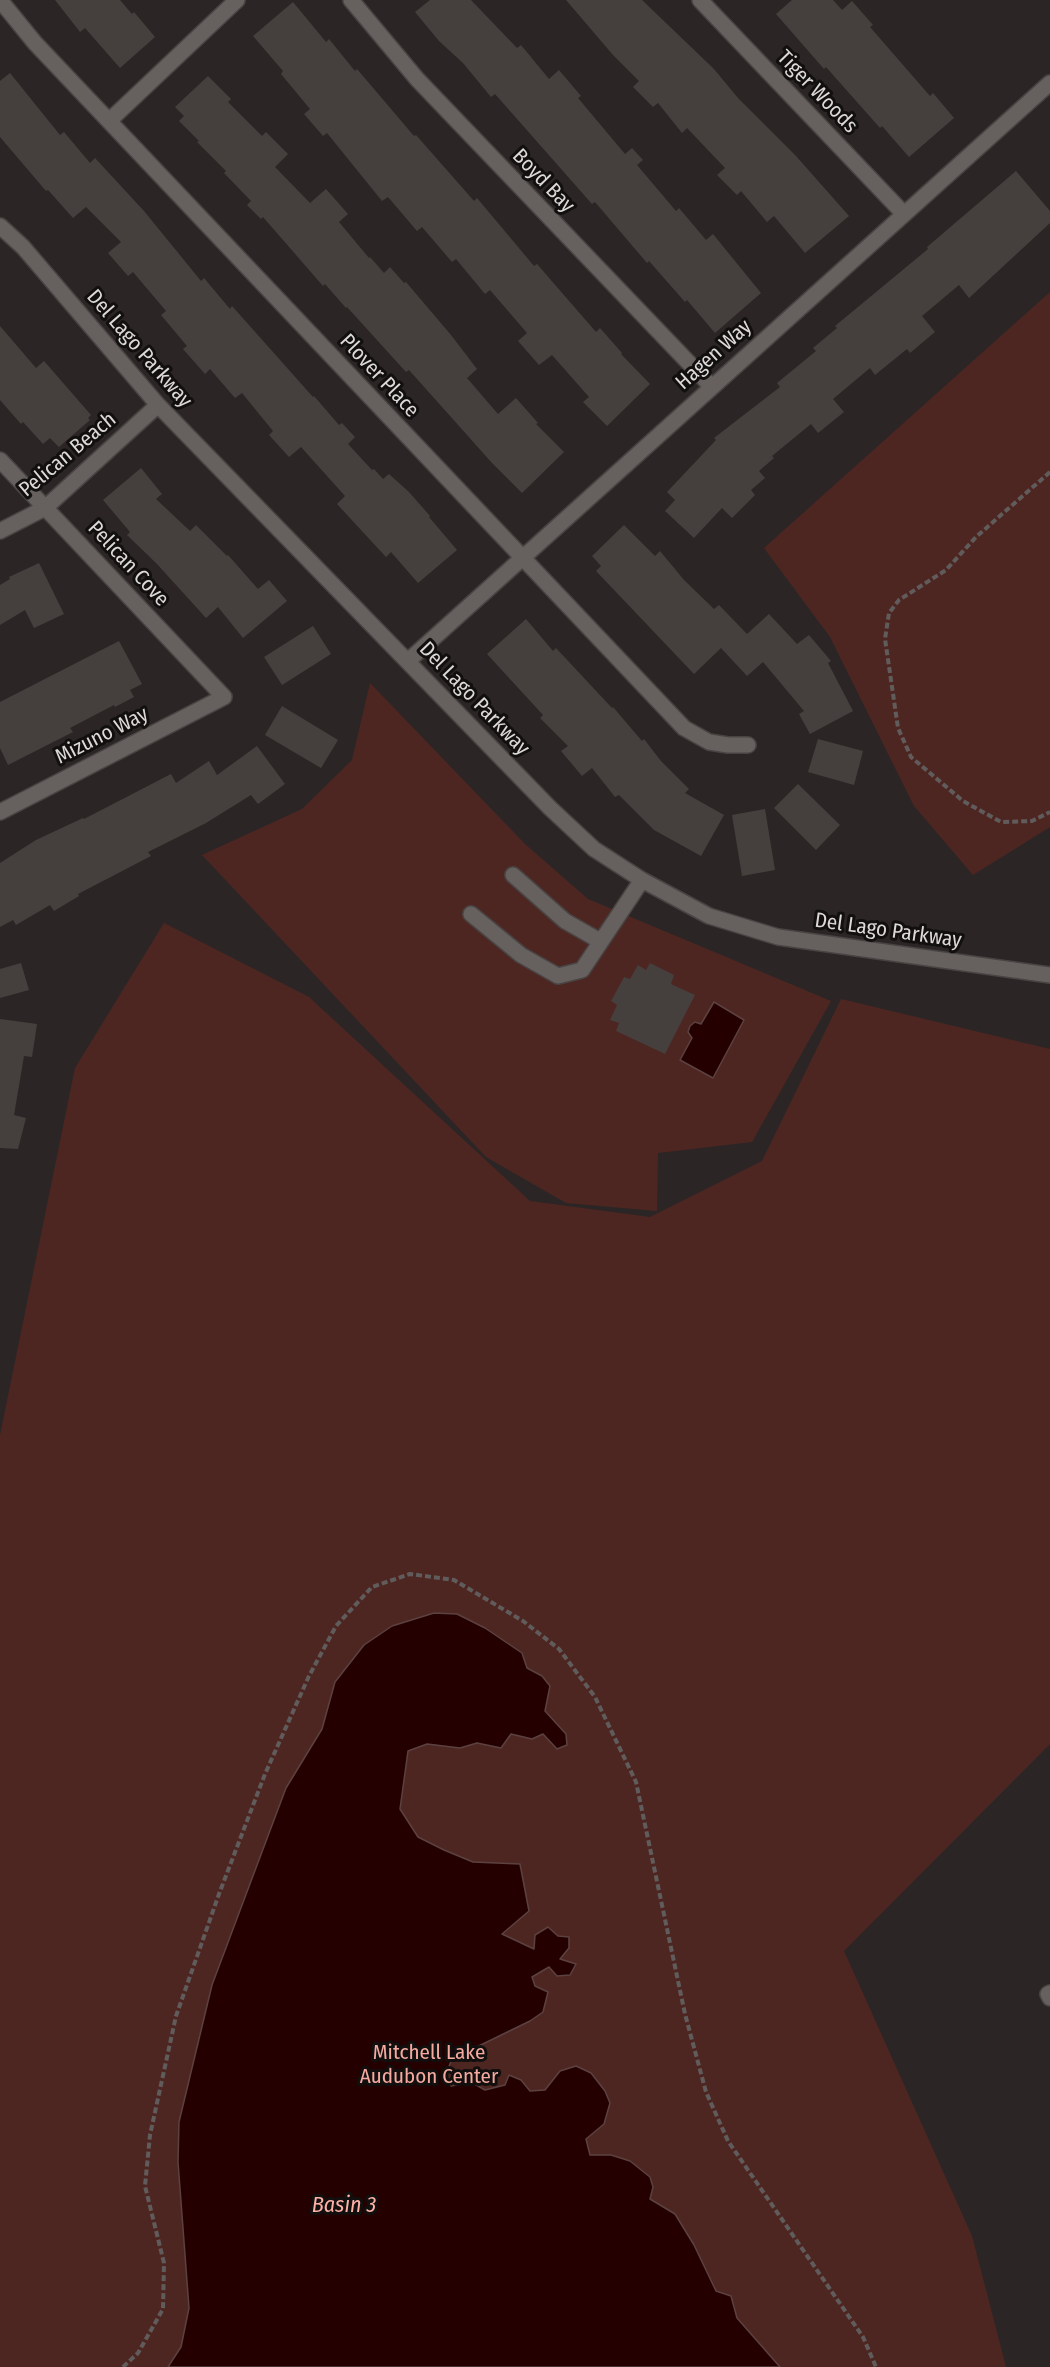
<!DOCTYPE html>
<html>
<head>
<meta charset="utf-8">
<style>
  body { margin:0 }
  canvas { display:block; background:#2b2525 }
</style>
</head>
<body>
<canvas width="1050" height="2367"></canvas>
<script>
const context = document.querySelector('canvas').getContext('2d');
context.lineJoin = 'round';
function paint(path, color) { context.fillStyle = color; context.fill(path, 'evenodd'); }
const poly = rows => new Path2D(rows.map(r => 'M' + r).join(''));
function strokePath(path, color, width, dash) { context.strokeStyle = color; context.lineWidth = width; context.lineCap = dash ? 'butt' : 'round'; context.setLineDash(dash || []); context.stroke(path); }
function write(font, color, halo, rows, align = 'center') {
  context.font = font + ' "Fira Sans Condensed",sans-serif'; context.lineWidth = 6; context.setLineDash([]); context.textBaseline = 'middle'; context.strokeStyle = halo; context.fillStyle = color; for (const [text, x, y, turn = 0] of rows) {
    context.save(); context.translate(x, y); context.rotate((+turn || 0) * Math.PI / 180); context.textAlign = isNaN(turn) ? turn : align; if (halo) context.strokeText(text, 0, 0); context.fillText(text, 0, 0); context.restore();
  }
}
const green = poly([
  [1050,292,1050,827,973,875,914,806,830,637,764,548],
  [370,683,525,844,588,899,831,1001,752,1142,658,1153,657,1211,566,1203,486,1157,202,855,302,809,352,760],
  [164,923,309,997,530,1201,650,1217,762,1161,841,999,1050,1049,1050,1744,844,1951,972,2236,1006,2367,0,2367,0,1435,75,1068]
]);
const water = poly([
  [714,1002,744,1020,713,1078,680,1060,692,1038,688,1032,690,1026,695,1022,701,1024,714,1002],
  [434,1613,457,1614,485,1628,522,1653,527,1668,542,1676,550,1686,545,1711,566,1734,567,1745,557,1749,543,1734,532,1739,511,1734,501,1748,477,1743,460,1748,427,1744,408,1751,400,1809,418,1837,444,1850,473,1862,520,1864,529,1911,502,1934,534,1949,535,1935,548,1927,558,1936,569,1937,569,1948,560,1959,576,1964,570,1975,557,1976,549,1967,532,1977,535,1986,548,1992,543,2012,530,2021,452,2059,445,2076,451,2086,471,2082,485,2090,505,2085,509,2075,521,2080,530,2091,545,2090,560,2071,576,2066,591,2073,605,2091,610,2103,604,2124,586,2139,590,2155,611,2155,630,2161,650,2177,653,2187,650,2199,675,2214,694,2245,716,2291,731,2296,737,2318,780,2367,168,2367,181,2347,189,2308,178,2162,179,2122,212,1985,286,1788,322,1729,335,1682,364,1645,392,1626,434,1613]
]);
const building = poly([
  [55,0,120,0,132,14,134,12,155,37,120,68,85,28,80,32],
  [430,0,471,0,517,48,521,45,549,79,559,70,581,96,578,98,625,154,632,148,643,160,637,165,676,211,679,208,706,240,713,234,761,293,715,333,687,300,685,302,649,261,647,263,595,202,592,204,495,94,491,97,463,63,439,41,415,12],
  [566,0,642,0,714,69,738,98,796,156,849,216,805,253,774,216,767,222,741,191,737,195,717,175,725,168,687,128,682,133,658,103,653,107,633,87,639,81,613,55],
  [792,0,833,0,842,10,852,1,873,25,870,27,930,96,933,93,954,118,909,157,882,126,880,128,826,67,824,69,776,14],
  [293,2,326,42,329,39,355,71,357,69,414,136,416,135,474,201,477,198,534,266,537,264,596,332,600,328,622,353,621,354,650,384,607,426,583,402,589,397,552,355,539,365,518,341,527,333,490,290,485,294,456,259,452,262,422,227,417,231,388,197,382,201,327,133,323,136,304,114,310,109,281,74,283,71,253,36],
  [10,73,60,135,64,132,90,163,95,158,144,211,201,281,204,278,230,309,232,306,313,397,314,396,339,425,342,423,355,437,348,444,372,470,374,469,383,479,389,474,409,492,430,516,429,517,457,550,418,583,391,552,386,557,337,504,345,496,301,447,289,457,269,435,273,431,242,393,235,398,210,369,205,374,183,349,187,346,161,315,166,311,133,272,128,276,108,253,121,242,86,207,73,218,48,190,46,191,0,137,0,81],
  [208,76,231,99,228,102,262,136,266,132,288,154,275,167,310,203,326,189,348,214,339,222,369,258,370,257,384,273,390,267,404,283,406,282,451,335,477,369,467,378,498,414,516,398,538,423,536,424,564,452,522,493,492,463,409,370,406,372,347,307,346,308,325,284,323,286,263,217,261,219,247,205,251,201,224,173,226,171,197,142,199,141,179,121,184,116,175,107],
  [1016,171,1050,211,1050,223,969,298,959,285,922,316,935,332,910,353,907,349,875,375,870,368,833,399,844,412,818,433,811,424,772,456,774,458,759,471,765,478,751,490,755,495,732,518,722,508,694,538,665,511,675,500,667,492,716,440,714,438,780,387,777,383,816,351,813,348,837,328,835,326,928,249,927,247],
  [0,326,36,368,44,361,91,415,88,418,90,420,59,447,50,438,43,444,23,422,21,424,0,400],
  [141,468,162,494,156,499,190,531,196,525,227,556,228,555,258,589,269,580,287,601,243,638,218,607,206,618,157,564,127,535,130,532,103,500],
  [624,525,655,556,660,551,684,580,714,609,719,605,747,634,769,614,797,644,809,635,831,661,828,663,853,711,810,734,799,714,804,711,763,662,747,676,721,648,694,674,596,571,601,566,592,556],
  [39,563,64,614,34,628,25,610,0,625,0,585,10,579,9,577],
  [526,619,553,651,556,648,612,708,613,707,642,741,644,739,661,761,689,789,685,793,724,815,701,856,654,830,619,795,615,797,592,768,582,776,561,751,568,746,540,718,543,715,487,654],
  [313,626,331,654,282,685,264,657],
  [119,641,142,684,130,690,134,697,115,707,114,705,70,728,73,732,8,765,0,748,0,702],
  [282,706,338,740,321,768,265,735],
  [818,739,863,751,854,785,808,772],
  [257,746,285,784,258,804,251,795,206,823,148,852,151,856,78,894,79,896,54,911,50,905,16,925,13,920,0,927,0,863,36,840,83,818,84,819,171,774,176,783,209,761,217,775],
  [798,784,840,825,816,850,774,808],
  [765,809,775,870,742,876,732,815],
  [21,963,29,990,0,998,0,969],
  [650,963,674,975,671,984,695,995,665,1054,616,1031,619,1023,610,1020,617,1005,611,1001,624,977,630,979,638,965,646,970],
  [0,1019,37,1024,32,1057,24,1056,14,1115,26,1118,18,1149,0,1148]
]);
const path = poly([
  [1050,472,976,537,946,570,899,600,889,613,885,639,898,728,911,757,963,801,1001,822,1032,821,1050,812],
  [123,2367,138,2353,163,2309,164,2263,145,2186,150,2135,176,2016,219,1894,265,1774,309,1676,336,1626,372,1587,410,1574,454,1580,523,1621,559,1649,595,1697,636,1782,685,2014,706,2092,728,2141,863,2337,876,2367]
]);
const minor = poly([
  [0,0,35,43,684,728,709,742,728,745,748,745],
  [351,0,417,79,711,386],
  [700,0,904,214],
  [109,121,237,0],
  [0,226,23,247,158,405,550,808,594,849,642,880,709,916,778,937,1050,975],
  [0,460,224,697,0,812],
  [0,531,45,508,158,405],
  [408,661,1050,83],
  [513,875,565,921,600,941],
  [471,914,521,955,558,976,582,970,642,880],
  [1050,1993,1048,1994,1050,1998]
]);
const streetNames = [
  ["Tiger Woods",817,92,46],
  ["Boyd Bay",543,181,46],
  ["Del Lago Parkway",139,349,49],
  ["Hagen Way",714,355,-42],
  ["Plover Place",379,376,47],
  ["Pelican Beach",68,455,-40],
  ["Pelican Cove",128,564,47],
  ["Del Lago Parkway",474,699,46],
  ["Mizuno Way",102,736,-27],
  ["Del Lago Parkway",888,931,8]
];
const parkNames = [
  ["Mitchell Lake",429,2053],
  ["Audubon Center",429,2077]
];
const waterNames = [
  ["Basin 3",344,2206]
];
paint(green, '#4e2621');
paint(water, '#250000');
strokePath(water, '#5c4141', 1.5);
paint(building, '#453f3e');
strokePath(minor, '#484443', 18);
strokePath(path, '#615c5c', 4, [6, 3]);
strokePath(minor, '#66605f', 15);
write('21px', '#ddd9d8', '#120f0f', streetNames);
write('21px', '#f6a99f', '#120f0f', parkNames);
write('italic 22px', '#ffb1a7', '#120f0f', waterNames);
</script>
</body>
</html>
